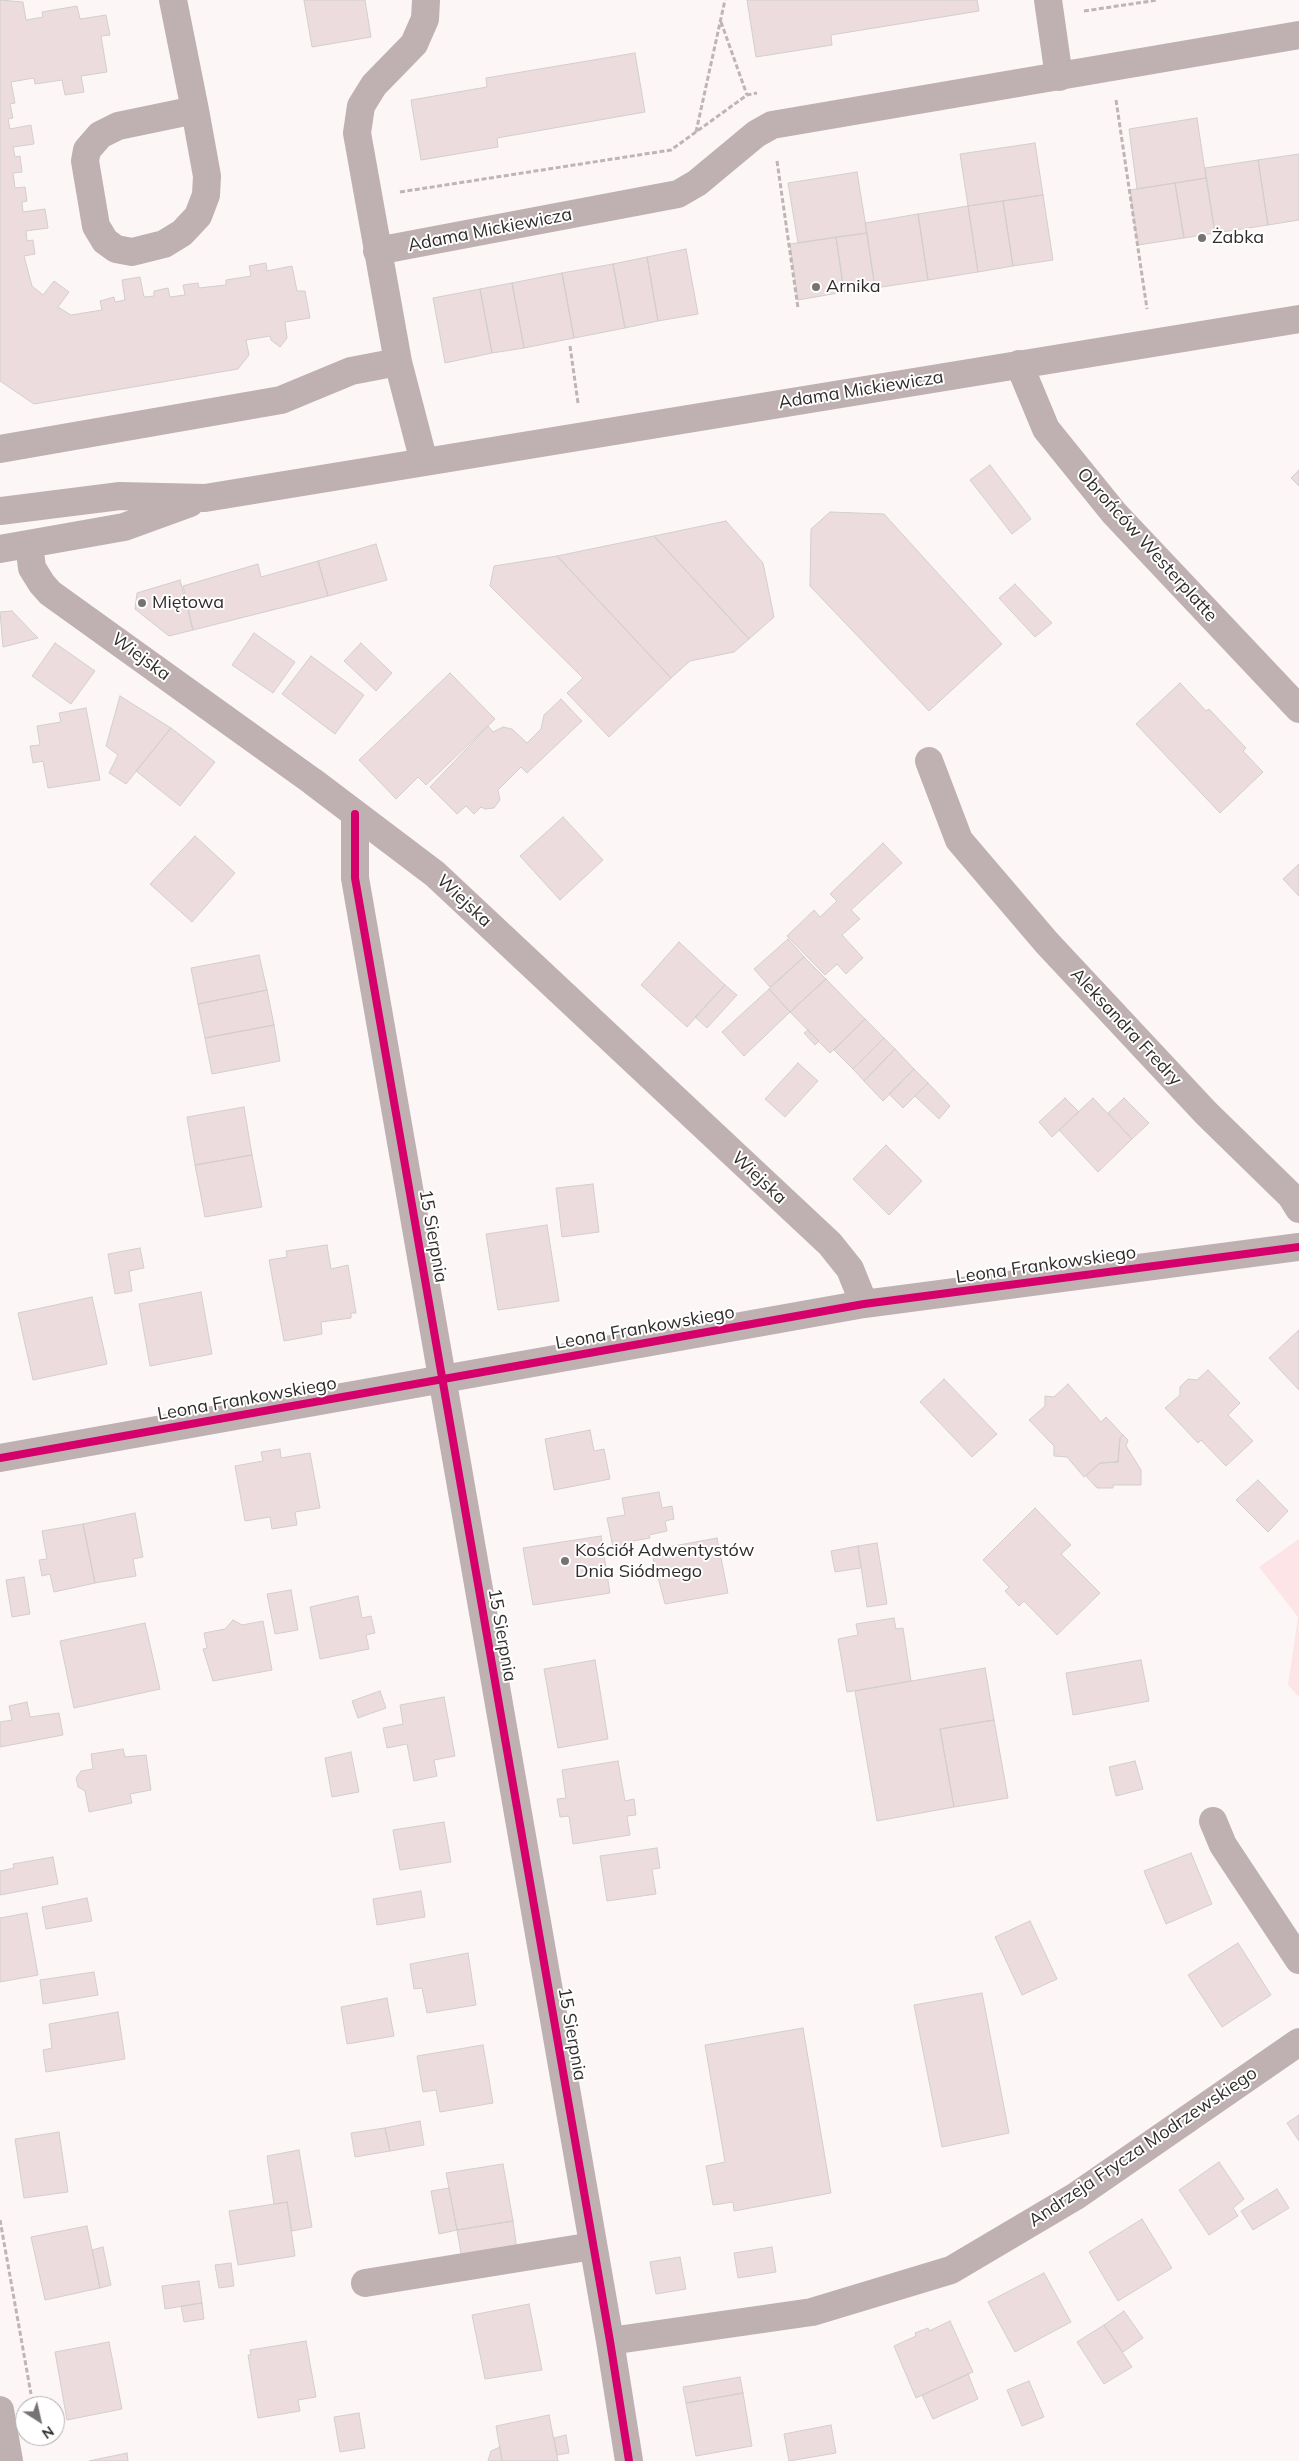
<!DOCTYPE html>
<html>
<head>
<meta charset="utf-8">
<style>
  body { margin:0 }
  #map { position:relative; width:1299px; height:2461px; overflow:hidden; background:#fcf6f6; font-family:Mulish,sans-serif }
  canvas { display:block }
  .north { position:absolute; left:15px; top:2396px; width:50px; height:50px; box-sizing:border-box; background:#fff; border:1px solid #acabab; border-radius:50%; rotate:145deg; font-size:14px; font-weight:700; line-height:20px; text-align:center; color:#302c2c }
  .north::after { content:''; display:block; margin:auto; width:18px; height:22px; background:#777373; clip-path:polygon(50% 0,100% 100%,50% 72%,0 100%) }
</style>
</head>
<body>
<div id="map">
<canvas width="1299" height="2461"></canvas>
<div class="north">N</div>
</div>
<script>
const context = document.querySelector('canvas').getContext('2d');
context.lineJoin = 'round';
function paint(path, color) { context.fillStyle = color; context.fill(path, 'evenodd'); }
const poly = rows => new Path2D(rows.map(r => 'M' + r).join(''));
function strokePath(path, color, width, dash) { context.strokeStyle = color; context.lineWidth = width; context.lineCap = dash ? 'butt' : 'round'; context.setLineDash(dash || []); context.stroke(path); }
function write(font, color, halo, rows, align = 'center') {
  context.font = font + ' Mulish,sans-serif'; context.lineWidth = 4; context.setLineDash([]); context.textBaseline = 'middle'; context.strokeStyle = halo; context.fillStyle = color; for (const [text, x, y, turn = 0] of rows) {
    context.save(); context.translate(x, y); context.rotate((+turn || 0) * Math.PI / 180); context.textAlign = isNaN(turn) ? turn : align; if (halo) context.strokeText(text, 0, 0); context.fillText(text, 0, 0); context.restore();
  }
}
const green = poly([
  [1299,1539,1299,1697,1288,1685,1298,1617,1259,1567]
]);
const building = poly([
  [0,0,23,2,26,20,43,17,42,12,77,6,80,19,106,15,110,35,101,36,107,72,81,76,84,92,65,95,62,80,35,84,34,78,11,82,15,103,10,104,13,118,8,119,10,129,31,125,34,144,13,147,15,157,20,156,22,172,13,173,15,188,25,187,27,201,22,202,23,212,45,209,48,228,26,231,27,241,33,240,35,254,24,256,32,286,43,295,54,281,69,292,58,307,71,315,102,310,100,301,114,297,115,302,125,300,122,280,140,277,144,297,154,296,154,291,168,288,170,297,185,295,183,285,198,283,199,288,226,285,226,280,251,276,249,266,266,263,267,271,292,266,297,291,305,291,310,318,285,322,287,338,280,347,271,340,270,336,246,340,249,355,238,369,34,404,0,381,0,0],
  [304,0,365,0,371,37,312,47,304,0],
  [747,0,977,0,979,11,831,35,832,45,756,57,747,0],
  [635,53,645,112,497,138,498,147,421,160,411,100,487,87,486,78,635,53],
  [1197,118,1206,178,1137,189,1129,129,1197,118],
  [1035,143,1043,195,968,206,960,154,1035,143],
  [1299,154,1299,220,1268,225,1258,160,1299,154],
  [1258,160,1268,225,1215,233,1205,168,1258,160],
  [857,172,867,233,798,243,788,183,857,172],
  [1206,178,1215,233,1184,238,1175,183,1206,178],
  [1175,183,1184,238,1138,245,1130,190,1175,183],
  [1043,195,1053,260,1013,266,1003,201,1043,195],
  [1003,201,1013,266,978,272,968,206,1003,201],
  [968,206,978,272,928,280,918,214,968,206],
  [918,214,928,280,875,288,865,223,918,214],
  [867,233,875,288,844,292,836,237,867,233],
  [836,237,844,292,798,300,790,244,836,237],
  [686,249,698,314,658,321,647,257,686,249],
  [647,257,658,321,625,328,613,264,647,257],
  [613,264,625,328,574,338,562,273,613,264],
  [562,273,574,338,524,348,512,283,562,273],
  [512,283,524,348,492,353,480,289,512,283],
  [480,289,492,353,445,363,433,298,480,289],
  [990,465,1031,519,1012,534,970,480,990,465],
  [1299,470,1299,486,1291,478,1299,470],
  [830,512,884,514,1002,644,929,711,810,586,811,529,830,512],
  [726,521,763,563,774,617,749,639,654,536,726,521],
  [654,536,749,639,734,652,690,661,671,678,557,556,654,536],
  [376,544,387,580,328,596,318,561,376,544],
  [557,556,671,678,609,737,567,693,583,678,490,586,494,566,557,556],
  [318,561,328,596,193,630,183,586,258,564,261,577,318,561],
  [180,580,193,630,169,636,135,609,137,593,180,580],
  [1015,584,1052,623,1035,637,999,598,1015,584],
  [12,611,38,638,3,647,0,612,12,611],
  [254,633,295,662,273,693,232,665,254,633],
  [55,643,95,671,71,704,32,676,55,643],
  [361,643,392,673,376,691,344,661,361,643],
  [311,656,364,695,335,734,282,694,311,656],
  [450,673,495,719,426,785,418,777,396,799,359,760,450,673],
  [1180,683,1206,711,1209,709,1246,748,1243,751,1263,772,1220,813,1136,724,1180,683],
  [120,696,171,728,126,784,109,773,118,755,106,746,120,696],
  [561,699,582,721,527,773,521,767,498,790,500,800,494,808,485,809,481,807,474,814,466,806,457,814,430,787,488,726,493,732,503,727,512,729,527,743,541,729,544,715,561,699],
  [86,708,100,780,48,788,43,761,33,763,30,746,40,745,37,726,61,722,59,713,86,708],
  [171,728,215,762,180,806,136,771,171,728],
  [563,817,603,860,560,900,520,856,563,817],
  [195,836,235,873,192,922,150,884,195,836],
  [883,843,902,863,851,910,860,919,842,935,863,958,846,974,837,964,825,975,787,936,814,910,820,917,837,901,830,894,883,843],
  [1299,864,1299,896,1283,879,1299,864],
  [788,939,804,957,770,987,754,969,788,939],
  [679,942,725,985,687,1027,641,985,679,942],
  [259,955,267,990,198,1004,191,968,259,955],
  [804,957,826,979,790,1012,769,989,804,957],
  [826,979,865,1019,830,1053,790,1012,826,979],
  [725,985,737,995,707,1028,695,1017,725,985],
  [769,989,790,1012,744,1056,722,1032,769,989],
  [267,990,274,1025,205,1038,198,1004,267,990],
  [865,1019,884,1038,853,1069,834,1050,865,1019],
  [274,1025,280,1061,212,1074,205,1038,274,1025],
  [808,1030,819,1041,815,1045,804,1033,808,1030],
  [884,1038,895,1049,864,1081,853,1069,884,1038],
  [895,1049,914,1069,883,1101,864,1081,895,1049],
  [798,1063,818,1081,785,1117,765,1099,798,1063],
  [914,1069,928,1083,903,1108,889,1094,914,1069],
  [928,1083,950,1106,939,1119,915,1096,928,1083],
  [1065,1098,1079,1112,1052,1137,1039,1122,1065,1098],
  [1093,1098,1132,1139,1098,1172,1059,1130,1093,1098],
  [1124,1098,1149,1123,1132,1139,1108,1113,1124,1098],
  [244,1107,252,1155,195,1165,187,1117,244,1107],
  [886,1145,922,1181,889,1215,853,1179,886,1145],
  [252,1155,262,1207,205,1217,195,1165,252,1155],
  [593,1184,599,1232,562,1237,556,1188,593,1184],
  [547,1225,559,1301,498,1310,486,1234,547,1225],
  [327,1245,331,1269,348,1265,356,1313,351,1313,351,1318,321,1322,322,1334,284,1341,269,1260,287,1257,286,1251,327,1245],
  [140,1248,144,1268,129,1271,132,1291,115,1294,108,1254,140,1248],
  [201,1292,212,1354,150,1366,139,1304,201,1292],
  [92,1297,107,1364,33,1380,18,1313,92,1297],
  [1299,1330,1299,1390,1269,1358,1299,1330],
  [1208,1370,1240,1403,1228,1415,1253,1441,1226,1466,1201,1440,1198,1443,1165,1408,1180,1395,1180,1387,1188,1379,1197,1380,1208,1370],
  [944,1379,997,1434,972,1457,920,1402,944,1379],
  [1068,1384,1101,1422,1106,1417,1123,1435,1120,1438,1118,1462,1100,1463,1084,1477,1067,1457,1054,1456,1054,1446,1029,1420,1045,1406,1045,1396,1054,1397,1068,1384],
  [590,1430,594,1451,604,1449,610,1479,554,1490,545,1439,590,1430],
  [1123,1435,1128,1440,1126,1446,1141,1470,1141,1485,1113,1485,1113,1488,1097,1488,1086,1476,1100,1463,1118,1462,1120,1438,1123,1435],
  [280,1449,281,1458,310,1453,320,1508,295,1512,297,1525,272,1529,270,1517,245,1521,235,1466,263,1461,261,1452,280,1449],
  [1258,1480,1288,1511,1268,1532,1236,1500,1258,1480],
  [659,1492,662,1508,672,1506,674,1519,665,1521,667,1531,649,1535,650,1538,633,1541,634,1548,614,1552,607,1518,625,1515,622,1498,659,1492],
  [1035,1508,1071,1545,1061,1554,1100,1593,1057,1635,1024,1601,1019,1606,1005,1591,1009,1587,983,1560,1035,1508],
  [135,1513,143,1557,133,1559,136,1576,95,1583,83,1524,135,1513],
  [83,1524,95,1583,54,1592,50,1574,42,1576,39,1560,47,1559,42,1531,83,1524],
  [601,1536,610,1593,533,1605,523,1548,601,1536],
  [717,1538,728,1593,665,1604,653,1558,664,1556,663,1548,717,1538],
  [877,1543,887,1604,867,1607,858,1546,877,1543],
  [858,1546,861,1568,835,1572,831,1551,858,1546],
  [24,1577,30,1614,12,1617,6,1580,24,1577],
  [291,1590,298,1630,275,1634,267,1594,291,1590],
  [358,1596,362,1618,371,1616,375,1633,366,1635,369,1649,320,1659,310,1607,358,1596],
  [894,1618,896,1629,903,1628,911,1681,847,1692,838,1639,858,1635,856,1624,894,1618],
  [233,1620,242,1625,263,1621,272,1670,213,1681,203,1649,207,1648,204,1633,225,1629,233,1620],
  [145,1623,160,1689,74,1708,60,1641,145,1623],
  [595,1660,608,1739,558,1748,544,1669,595,1660],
  [1141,1660,1149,1701,1073,1715,1066,1673,1141,1660],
  [985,1668,994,1720,940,1729,954,1807,877,1821,855,1691,985,1668],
  [380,1691,386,1708,358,1718,352,1701,380,1691],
  [444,1697,455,1756,434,1760,437,1776,414,1781,407,1744,387,1748,383,1728,403,1724,400,1705,444,1697],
  [27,1702,30,1717,59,1713,63,1735,0,1747,0,1722,12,1720,9,1706,27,1702],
  [994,1720,1008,1798,954,1807,940,1729,994,1720],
  [123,1749,125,1757,146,1755,151,1790,130,1794,132,1803,89,1812,85,1791,78,1787,76,1778,81,1771,93,1769,91,1754,123,1749],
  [351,1752,359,1792,332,1797,325,1758,351,1752],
  [618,1761,625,1801,634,1799,636,1815,627,1816,630,1835,573,1844,569,1816,560,1817,557,1799,566,1798,562,1770,618,1761],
  [1135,1761,1143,1789,1116,1796,1109,1767,1135,1761],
  [444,1822,451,1862,400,1870,393,1830,444,1822],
  [657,1848,660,1868,652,1869,656,1894,607,1901,600,1856,657,1848],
  [1191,1853,1212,1904,1166,1924,1144,1871,1191,1853],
  [53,1857,58,1884,0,1895,0,1871,14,1868,13,1864,53,1857],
  [421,1891,425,1917,377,1925,373,1899,421,1891],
  [87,1898,92,1921,46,1929,42,1907,87,1898],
  [27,1913,38,1975,0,1982,0,1918,27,1913],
  [1030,1921,1057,1979,1022,1995,995,1937,1030,1921],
  [1238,1943,1271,1995,1222,2027,1188,1975,1238,1943],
  [468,1953,476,2005,427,2013,422,1988,414,1989,410,1964,468,1953],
  [94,1972,98,1995,43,2004,40,1980,94,1972],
  [982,1993,1009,2133,942,2147,914,2005,982,1993],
  [387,1998,394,2036,347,2044,341,2007,387,1998],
  [118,2012,125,2059,46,2072,43,2050,52,2048,49,2024,118,2012],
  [803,2028,831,2193,734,2211,733,2202,713,2205,706,2166,725,2162,705,2045,803,2028],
  [483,2045,493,2103,440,2112,436,2090,423,2092,417,2056,483,2045],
  [1299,2115,1299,2141,1287,2123,1299,2115],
  [420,2121,424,2145,390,2151,385,2128,420,2121],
  [385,2128,390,2151,355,2157,351,2133,385,2128],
  [59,2132,68,2192,24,2198,15,2139,59,2132],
  [299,2150,312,2227,292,2231,287,2202,274,2204,267,2156,299,2150],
  [1219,2162,1244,2199,1233,2208,1238,2216,1209,2235,1179,2190,1219,2162],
  [503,2164,513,2221,457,2230,446,2173,503,2164],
  [449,2188,457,2230,439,2234,431,2191,449,2188],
  [1277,2189,1289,2208,1253,2230,1241,2211,1277,2189],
  [287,2202,295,2256,238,2265,229,2211,287,2202],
  [1142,2219,1172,2268,1118,2301,1089,2252,1142,2219],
  [513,2221,517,2250,462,2259,457,2230,513,2221],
  [87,2226,100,2288,45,2300,31,2237,87,2226],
  [103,2247,111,2285,100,2288,92,2250,103,2247],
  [772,2247,776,2272,738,2278,734,2253,772,2247],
  [680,2257,686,2289,656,2294,650,2262,680,2257],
  [231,2263,234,2286,219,2288,215,2265,231,2263],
  [1044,2273,1071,2322,1015,2352,988,2302,1044,2273],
  [199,2281,202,2303,165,2309,162,2286,199,2281],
  [202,2303,204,2319,184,2322,181,2306,202,2303],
  [529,2304,542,2370,485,2379,472,2315,529,2304],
  [1124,2311,1143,2338,1123,2352,1104,2325,1124,2311],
  [950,2321,973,2372,916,2398,894,2346,916,2336,915,2333,928,2328,929,2331,950,2321],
  [1104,2325,1132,2367,1104,2384,1077,2342,1104,2325],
  [306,2341,316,2397,298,2400,300,2411,258,2418,248,2355,251,2355,250,2350,306,2341],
  [109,2342,122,2409,67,2420,55,2352,109,2342],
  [968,2374,978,2399,933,2419,922,2395,968,2374],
  [740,2377,743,2393,686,2403,683,2387,740,2377],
  [1029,2381,1044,2417,1022,2426,1007,2390,1029,2381],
  [743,2393,752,2446,696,2456,686,2403,743,2393],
  [359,2413,365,2448,340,2452,334,2417,359,2413],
  [549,2415,558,2461,502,2461,496,2426,549,2415],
  [831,2425,836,2453,789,2461,784,2434,831,2425],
  [566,2435,569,2453,557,2455,554,2438,566,2435],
  [500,2447,502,2461,488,2461,491,2451,500,2447],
  [127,2453,128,2461,89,2461,127,2453]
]);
const path = poly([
  [1084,11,1158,0],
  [721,22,747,95],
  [1116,100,1147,309],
  [696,132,725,0],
  [777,161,798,308],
  [400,192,671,150,747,95,757,93],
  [570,346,578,403],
  [0,2220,31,2394]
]);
const minor = poly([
  [173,0,195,110,207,176,206,195,198,216,182,233,164,244,132,252,116,249,105,241,96,226,85,161,87,150,100,135,118,126,195,110],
  [1048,0,1059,77],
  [377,251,678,194,697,183,756,134,772,125,1299,35],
  [1019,364,1046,429,1114,513,1299,709],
  [0,449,281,400,351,371,398,362],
  [424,462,398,362,357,133,361,106,374,85,414,44,425,19,426,0],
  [0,511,120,496,205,498,1299,319],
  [29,544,32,568,42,584,50,593,312,781,435,874,830,1244,850,1269,864,1304],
  [0,549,124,527,190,503],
  [929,761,959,840,1047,943,1206,1113,1291,1196,1299,1209],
  [355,814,355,878,610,2341,629,2461],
  [0,1458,864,1304,1299,1247],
  [1213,1821,1223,1845,1299,1960],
  [365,2283,593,2246],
  [610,2341,812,2312,951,2270,1076,2196,1299,2042],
  [0,2410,9,2461]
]);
const cycleway = poly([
  [355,814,355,878,610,2341,629,2461],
  [0,1458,864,1304,1299,1247]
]);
const markers = [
  [1202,238,5,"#777373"],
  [816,287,5,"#777373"],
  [142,603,5,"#777373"],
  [565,1561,5,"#777373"]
];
const streetNames = [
  ["Adama Mickiewicza",490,230,-11],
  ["Adama Mickiewicza",861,390,-9],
  ["Obrońców Westerplatte",1147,545,48],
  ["Wiejska",141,657,36],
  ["Wiejska",464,901,43],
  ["Aleksandra Fredry",1126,1027,47],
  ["Wiejska",759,1178,43],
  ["15 Sierpnia",433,1236,80],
  ["Leona Frankowskiego",1046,1265,-8],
  ["Leona Frankowskiego",645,1328,-10],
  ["Leona Frankowskiego",247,1399,-10],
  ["15 Sierpnia",502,1635,80],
  ["15 Sierpnia",572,2034,80],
  ["Andrzeja Frycza Modrzewskiego",1143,2147,-34]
];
const poiNames = [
  ["Żabka",1212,238],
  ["Arnika",826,287],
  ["Miętowa",152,603],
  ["Kościół Adwentystów",575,1551],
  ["Dnia Siódmego",575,1572]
];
paint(green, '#fde4e7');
paint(building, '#ecdcde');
strokePath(building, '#d3cece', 1);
strokePath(path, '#c0b5b5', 3, [5, 2.5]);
strokePath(minor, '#bfb0b1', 28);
strokePath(cycleway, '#d6006c', 8);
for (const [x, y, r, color] of markers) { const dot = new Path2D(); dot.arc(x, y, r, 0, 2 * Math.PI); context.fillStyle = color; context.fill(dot); strokePath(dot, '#fff', 2); }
write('18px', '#302c2c', '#fff', streetNames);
write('18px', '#302c2c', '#fff', poiNames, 'left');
</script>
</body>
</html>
